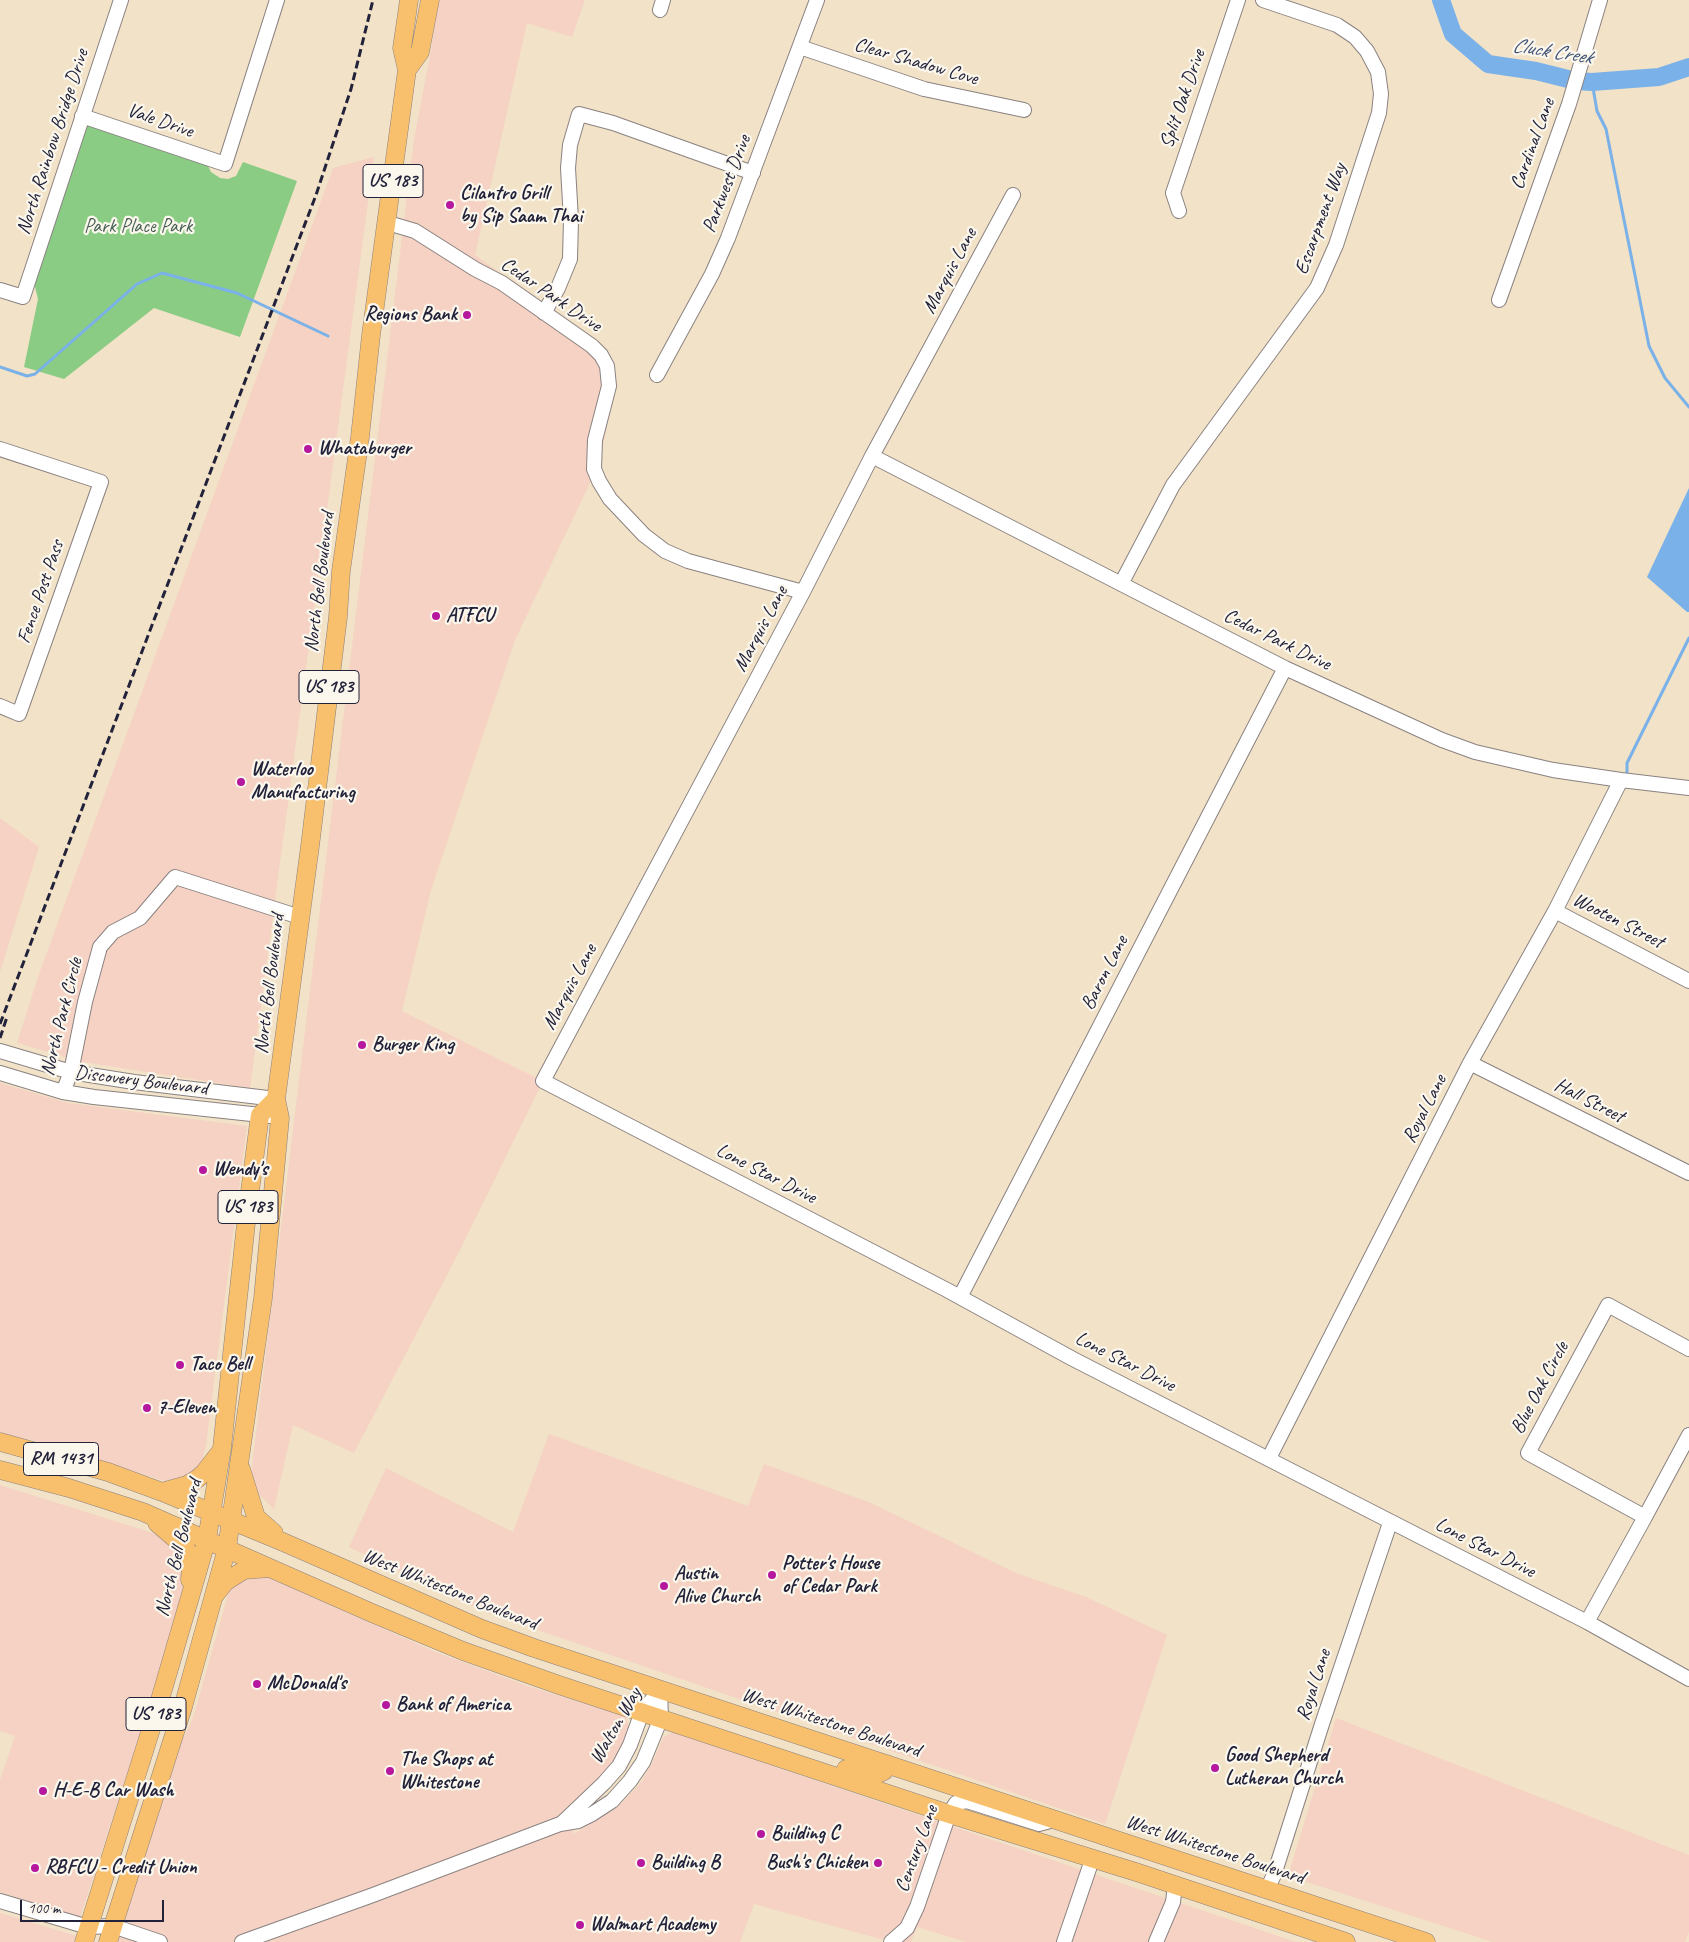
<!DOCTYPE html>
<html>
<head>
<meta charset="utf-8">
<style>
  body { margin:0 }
  #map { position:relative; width:1689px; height:1942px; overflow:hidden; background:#f2e2c7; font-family:Caveat,sans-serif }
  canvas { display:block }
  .scale { position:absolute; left:20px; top:1900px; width:144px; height:22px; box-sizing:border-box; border:2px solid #22223b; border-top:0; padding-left:6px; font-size:15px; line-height:18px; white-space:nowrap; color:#22223b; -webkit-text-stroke:4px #fbf7ec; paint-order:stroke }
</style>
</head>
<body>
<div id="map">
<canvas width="1689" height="1942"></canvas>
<div class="scale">100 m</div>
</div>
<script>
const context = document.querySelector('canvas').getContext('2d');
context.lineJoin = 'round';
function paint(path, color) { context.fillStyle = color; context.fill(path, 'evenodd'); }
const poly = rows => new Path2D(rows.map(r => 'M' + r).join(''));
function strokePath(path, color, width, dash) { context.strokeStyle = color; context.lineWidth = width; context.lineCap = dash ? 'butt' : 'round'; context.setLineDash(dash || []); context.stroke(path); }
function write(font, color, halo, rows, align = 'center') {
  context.font = font + ' Caveat,sans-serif'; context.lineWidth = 4.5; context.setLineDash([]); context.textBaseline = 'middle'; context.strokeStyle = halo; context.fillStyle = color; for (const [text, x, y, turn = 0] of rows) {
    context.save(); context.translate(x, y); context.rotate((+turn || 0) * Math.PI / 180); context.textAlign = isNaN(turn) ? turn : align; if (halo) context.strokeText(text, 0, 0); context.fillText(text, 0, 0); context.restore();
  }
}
const built = poly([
  [439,0,585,0,572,37,527,23,475,255,596,342,614,393,599,464,515,640,431,890,402,1011,543,1081,459,1252,354,1453,293,1425,274,1509,251,1487,252,1465,414,139,431,50],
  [374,157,250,1088,82,1062,17,1043,38,977,333,168],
  [0,818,39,847,0,972],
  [0,1083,68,1103,247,1126,206,1445,200,1470,183,1478,165,1481,35,1441,0,1433],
  [549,1434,748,1506,764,1464,871,1503,1016,1573,1086,1597,1167,1635,1105,1824,485,1612,349,1547,386,1468,513,1532],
  [0,1485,166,1537,176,1543,187,1572,154,1691,80,1918,0,1892,0,1780,15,1736,0,1731],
  [258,1573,438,1653,531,1687,625,1716,630,1728,615,1763,594,1785,566,1808,574,1834,622,1803,642,1781,655,1757,663,1738,672,1732,1296,1942,966,1942,917,1927,911,1942,891,1942,754,1904,740,1942,115,1942,182,1741,193,1718,230,1588,236,1581],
  [1336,1718,1689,1855,1689,1931,1685,1942,1493,1942,1288,1876],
  [0,1913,77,1936,76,1942,0,1942]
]);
const green = poly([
  [89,124,207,164,211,172,220,178,228,179,236,176,243,162,297,181,240,337,154,308,64,379,24,367,38,299,34,283,85,126]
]);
const water = poly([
  [1689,488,1689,612,1687,612,1647,577]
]);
const stream = poly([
  [1592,82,1597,111,1606,129,1649,346,1665,378,1689,407],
  [0,367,27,376,35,374,137,284,162,273,237,293,328,336],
  [1627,774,1627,763,1689,638]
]);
const river = poly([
  [1441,0,1453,34,1488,64,1536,71,1576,81,1592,82,1659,77,1689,67]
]);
const minor = poly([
  [660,10,663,0],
  [800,47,924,89,1024,110],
  [82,116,225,164,277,0],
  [1013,195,872,456,803,592,543,1081,947,1290,1073,1359,1587,1622,1689,1679],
  [1179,211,1173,193,1238,0],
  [388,223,415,231,475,269,502,283,592,346,601,355,607,366,609,386,595,440,594,469,599,481,610,499,644,535,665,551,688,561,803,592],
  [0,290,23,297,121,0],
  [1499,300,1569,104,1600,0],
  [544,313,558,288,570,259,571,220,568,168,570,145,579,114,613,123,753,173],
  [657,375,712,274,728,238,817,0],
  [0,449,101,482,19,714,0,706],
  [872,456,1285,668,1442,740,1475,752,1553,770,1621,780,1689,788],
  [1121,584,1173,485,1317,288,1336,245,1379,113,1381,94,1378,72,1367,51,1355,37,1337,25,1263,0],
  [1555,911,1689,981],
  [0,1051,71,1072,134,1082,276,1099],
  [1470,1063,1689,1173],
  [0,1073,63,1092,94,1097,270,1116],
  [63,1092,71,1072,85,1002,100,947,113,932,140,918,175,877,300,917],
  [960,1297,1285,668],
  [1689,1349,1608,1305,1528,1453,1645,1517,1689,1435],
  [1269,1458,1470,1063,1555,911,1621,780],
  [1587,1622,1645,1517],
  [561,1824,604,1783,619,1766,630,1745,642,1712,660,1690],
  [1267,1889,1274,1875,1322,1724,1390,1523],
  [0,1901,88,1927,113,1926,160,1942],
  [242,1942,373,1895,560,1824,578,1821,592,1814,612,1801,630,1781,643,1762,661,1718,660,1690],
  [891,1942,907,1928,917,1907,949,1814,956,1803,967,1801,1039,1824,1054,1820],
  [1064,1942,1092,1860],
  [1156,1942,1173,1902,1175,1885]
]);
const major = poly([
  [407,70,420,52,430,0],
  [0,1442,108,1472,162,1492,283,1542,482,1629,534,1648,1426,1942],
  [241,1469,256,1517,274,1533],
  [0,1470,69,1488,143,1512,372,1613,463,1651,559,1685,949,1814,1136,1872,1346,1942],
  [162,1492,187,1485,197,1479,204,1473,221,1451],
  [157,1523,186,1548,191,1565,190,1580],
  [215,1595,225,1582,244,1570,269,1568],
  [846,1769,873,1776,884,1771,887,1764],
  [84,1942,157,1710,207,1539,222,1448,247,1214,260,1115,276,1099],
  [108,1942,183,1707,227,1548,231,1520,263,1298,280,1118,276,1099,310,846,338,617,341,571,360,437,371,335,407,70,402,48,409,0]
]);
const rail = poly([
  [0,1024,316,195,351,89,373,0],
  [0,1038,7,1017]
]);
const markers = [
  [450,205,5,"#b5179e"],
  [467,315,5,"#b5179e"],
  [308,449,5,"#b5179e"],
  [436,616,5,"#b5179e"],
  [241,782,5,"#b5179e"],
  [362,1045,5,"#b5179e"],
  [203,1170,5,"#b5179e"],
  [180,1365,5,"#b5179e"],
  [147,1408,5,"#b5179e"],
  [772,1575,5,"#b5179e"],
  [664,1586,5,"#b5179e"],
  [257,1684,5,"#b5179e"],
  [386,1705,5,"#b5179e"],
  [1215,1768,5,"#b5179e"],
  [390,1771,5,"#b5179e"],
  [43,1791,5,"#b5179e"],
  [761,1834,5,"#b5179e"],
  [641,1863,5,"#b5179e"],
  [878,1863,5,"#b5179e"],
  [35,1868,5,"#b5179e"],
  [580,1925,5,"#b5179e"]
];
const shields = [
  [393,181,60],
  [329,687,60],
  [248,1207,60],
  [61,1459,75],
  [156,1714,60]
];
const shieldNames = [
  ["US 183",393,181],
  ["US 183",329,687],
  ["US 183",248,1207],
  ["RM 1431",61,1459],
  ["US 183",156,1714]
];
const streetNames = [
  ["Clear Shadow Cove",916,62,16],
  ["Split Oak Drive",1183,99,-71],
  ["Vale Drive",160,121,19],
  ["North Rainbow Bridge Drive",53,142,-72],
  ["Cardinal Lane",1533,144,-70],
  ["Parkwest Drive",727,184,-69],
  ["Escarpment Way",1321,219,-70],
  ["Marquis Lane",950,271,-62],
  ["Cedar Park Drive",551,295,34],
  ["North Bell Boulevard",320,582,-83],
  ["Fence Post Pass",41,592,-71],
  ["Marquis Lane",761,629,-62],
  ["Cedar Park Drive",1277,640,26],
  ["Wooten Street",1618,921,27],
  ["Baron Lane",1105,973,-63],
  ["North Bell Boulevard",270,984,-83],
  ["Marquis Lane",570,987,-62],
  ["North Park Circle",62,1017,-76],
  ["Discovery Boulevard",141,1081,7],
  ["Hall Street",1589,1101,27],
  ["Royal Lane",1425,1109,-63],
  ["Lone Star Drive",766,1174,27],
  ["Lone Star Drive",1125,1362,27],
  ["Blue Oak Circle",1540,1388,-62],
  ["North Bell Boulevard",179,1548,-76],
  ["Lone Star Drive",1485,1548,27],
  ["West Whitestone Boulevard",450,1590,22],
  ["Royal Lane",1314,1685,-72],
  ["West Whitestone Boulevard",831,1723,18],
  ["Walton Way",616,1726,-60],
  ["Century Lane",917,1849,-70],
  ["West Whitestone Boulevard",1215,1850,18]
];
const poiNames = [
  ["Cilantro Grill",460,194],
  ["by Sip Saam Thai",460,217],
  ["Regions Bank",457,315,"right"],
  ["Whataburger",318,449],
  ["ATFCU",446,616],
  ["Waterloo",251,770],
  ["Manufacturing",251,793],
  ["Burger King",372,1045],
  ["Wendy's",213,1170],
  ["Taco Bell",190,1365],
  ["7-Eleven",157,1408],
  ["Potter's House",782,1564],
  ["of Cedar Park",782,1587],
  ["Austin",674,1574],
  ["Alive Church",674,1597],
  ["McDonald's",267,1684],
  ["Bank of America",396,1705],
  ["Good Shepherd",1225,1756],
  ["Lutheran Church",1225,1779],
  ["The Shops at",400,1760],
  ["Whitestone",400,1783],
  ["H-E-B Car Wash",53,1791],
  ["Building C",771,1834],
  ["Building B",651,1863],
  ["Bush's Chicken",868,1863,"right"],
  ["RBFCU - Credit Union",45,1868],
  ["Walmart Academy",590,1925]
];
const parkNames = [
  ["Park Place Park",138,227]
];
const waterNames = [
  ["Cluck Creek",1552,52,9]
];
paint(built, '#f5d2c3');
paint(green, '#8acc84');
paint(water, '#7ab1e9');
strokePath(stream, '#7ab1e9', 3);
strokePath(river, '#7ab1e9', 18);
strokePath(minor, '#8a8281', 16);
strokePath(major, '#8a8281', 19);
strokePath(minor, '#fff', 14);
strokePath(major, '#f8bf6c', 18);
strokePath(rail, '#22223b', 3, [8, 4]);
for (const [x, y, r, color] of markers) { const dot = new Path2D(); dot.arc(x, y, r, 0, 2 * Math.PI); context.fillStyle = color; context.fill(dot); strokePath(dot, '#fbf7ec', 2); }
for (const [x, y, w] of shields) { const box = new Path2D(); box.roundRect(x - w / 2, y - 16.5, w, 33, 4); context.fillStyle = '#fbf7ec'; context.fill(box); strokePath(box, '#22223b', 1); }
write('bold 19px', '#22223b', null, shieldNames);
write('20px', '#22223b', '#fbf7ec', streetNames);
write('bold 20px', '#22223b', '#fbf7ec', poiNames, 'left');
write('20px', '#465e55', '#fbf7ec', parkNames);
write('italic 21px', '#415478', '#fbf7ec', waterNames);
</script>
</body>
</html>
